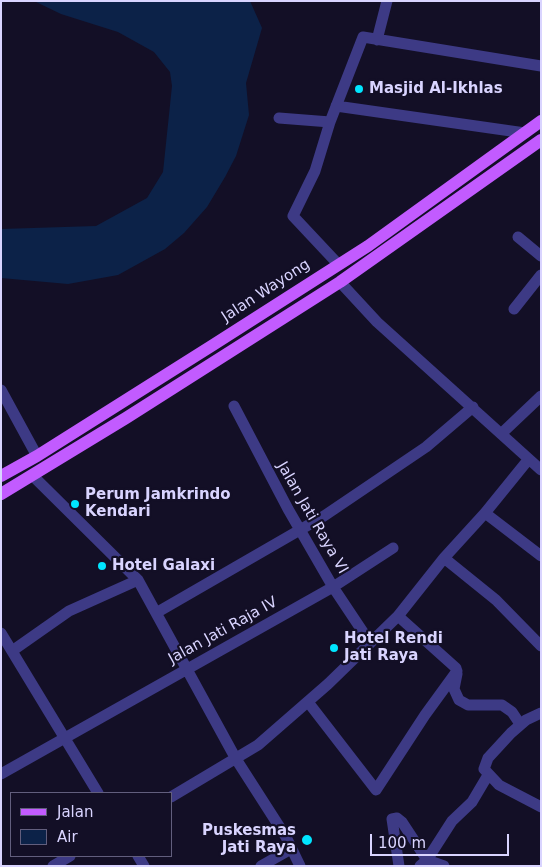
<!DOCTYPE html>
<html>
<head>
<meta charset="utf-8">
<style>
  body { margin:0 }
  #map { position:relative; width:542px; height:867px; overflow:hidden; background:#130f26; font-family:"DejaVu Sans",sans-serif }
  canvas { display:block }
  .frame { position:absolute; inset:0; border:2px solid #d9d4ff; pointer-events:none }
  .legend { position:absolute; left:10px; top:792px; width:162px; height:65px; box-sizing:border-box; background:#130f26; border:1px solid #625e7d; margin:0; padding:6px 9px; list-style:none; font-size:15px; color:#d9d4ff }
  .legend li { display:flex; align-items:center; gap:10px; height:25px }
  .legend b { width:25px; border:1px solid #625e7d }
  .scale { position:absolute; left:370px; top:834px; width:139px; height:22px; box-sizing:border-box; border:2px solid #d9d4ff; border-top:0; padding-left:6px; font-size:15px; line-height:18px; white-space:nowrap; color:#d9d4ff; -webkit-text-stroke:4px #130f26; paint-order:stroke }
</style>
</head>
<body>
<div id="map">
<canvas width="542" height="867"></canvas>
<div class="frame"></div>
<ul class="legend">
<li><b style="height:6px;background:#c25bff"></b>Jalan</li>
<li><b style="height:14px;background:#0c2248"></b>Air</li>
</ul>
<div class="scale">100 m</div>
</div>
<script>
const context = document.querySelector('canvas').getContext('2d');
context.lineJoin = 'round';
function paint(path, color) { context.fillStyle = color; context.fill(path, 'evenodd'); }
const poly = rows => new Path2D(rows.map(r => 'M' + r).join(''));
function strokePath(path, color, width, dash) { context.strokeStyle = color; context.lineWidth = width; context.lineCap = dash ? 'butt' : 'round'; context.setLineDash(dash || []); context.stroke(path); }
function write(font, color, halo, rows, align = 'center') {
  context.font = font + ' "DejaVu Sans",sans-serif'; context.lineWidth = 4.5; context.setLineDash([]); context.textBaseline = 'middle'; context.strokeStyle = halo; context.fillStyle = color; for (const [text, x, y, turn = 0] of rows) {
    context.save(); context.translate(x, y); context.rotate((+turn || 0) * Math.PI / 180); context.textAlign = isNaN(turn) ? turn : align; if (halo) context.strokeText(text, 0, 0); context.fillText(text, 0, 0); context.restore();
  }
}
const water = poly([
  [34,1,250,1,262,28,246,83,249,115,236,156,225,177,207,207,184,233,165,249,118,275,68,284,1,278,1,229,96,226,147,198,163,172,172,86,170,72,154,52,118,32,61,14]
]);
const minor = poly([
  [377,40,387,1],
  [336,106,525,133],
  [279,118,330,122],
  [518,237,541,256],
  [338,264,293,216,315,171,330,122,363,37,541,66],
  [340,282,377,322,541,470],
  [514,309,541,275],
  [1,390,37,456],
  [234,406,288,509,333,587,369,641],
  [501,434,541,396],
  [33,476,138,580,236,759,286,837,300,866],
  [485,513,541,556],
  [444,558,496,600,541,646],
  [156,613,324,516,426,447,473,407],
  [398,616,456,668,457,674,454,689,459,700,468,705,502,705,512,712,520,724],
  [1,633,98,793],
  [12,651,69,611,138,580],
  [308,702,376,790,425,715,457,671],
  [541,713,526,720,511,733,488,758,484,769,499,785,541,807],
  [1,774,333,587,393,548],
  [171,797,258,745,328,684,398,616,444,558,485,513,528,460],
  [138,856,144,866],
  [53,866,70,856],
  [261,866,291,849],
  [399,866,392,819,397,818,402,822,427,860,444,866],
  [420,866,427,860,452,821,472,802,488,775]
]);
const major = poly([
  [1,476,37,456,213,345,368,246,541,121],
  [1,494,126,418,340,282,541,140]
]);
const markers = [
  [359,89,5,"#00e5ff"],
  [75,504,5,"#00e5ff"],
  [102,566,5,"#00e5ff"],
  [334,648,5,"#00e5ff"],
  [307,840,6,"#00e5ff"]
];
const poiNames = [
  ["Masjid Al-Ikhlas",369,89],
  ["Perum Jamkrindo",85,495],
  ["Kendari",85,512],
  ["Hotel Galaxi",112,566],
  ["Hotel Rendi",344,639],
  ["Jati Raya",344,656],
  ["Puskesmas",296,831,"right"],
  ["Jati Raya",296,848,"right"]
];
const streetNames = [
  ["Jalan Wayong",266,291,-33],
  ["Jalan Jati Raya VI",312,518,60],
  ["Jalan Jati Raja IV",223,631,-29]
];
paint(water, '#0c2248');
strokePath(minor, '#3d3a85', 11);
strokePath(major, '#c25bff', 12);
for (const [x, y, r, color] of markers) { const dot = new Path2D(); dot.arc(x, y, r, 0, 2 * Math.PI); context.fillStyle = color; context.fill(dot); strokePath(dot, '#130f26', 2); }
write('bold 15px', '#d9d4ff', '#130f26', poiNames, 'left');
write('15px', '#d9d4ff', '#130f26', streetNames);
</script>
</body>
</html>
